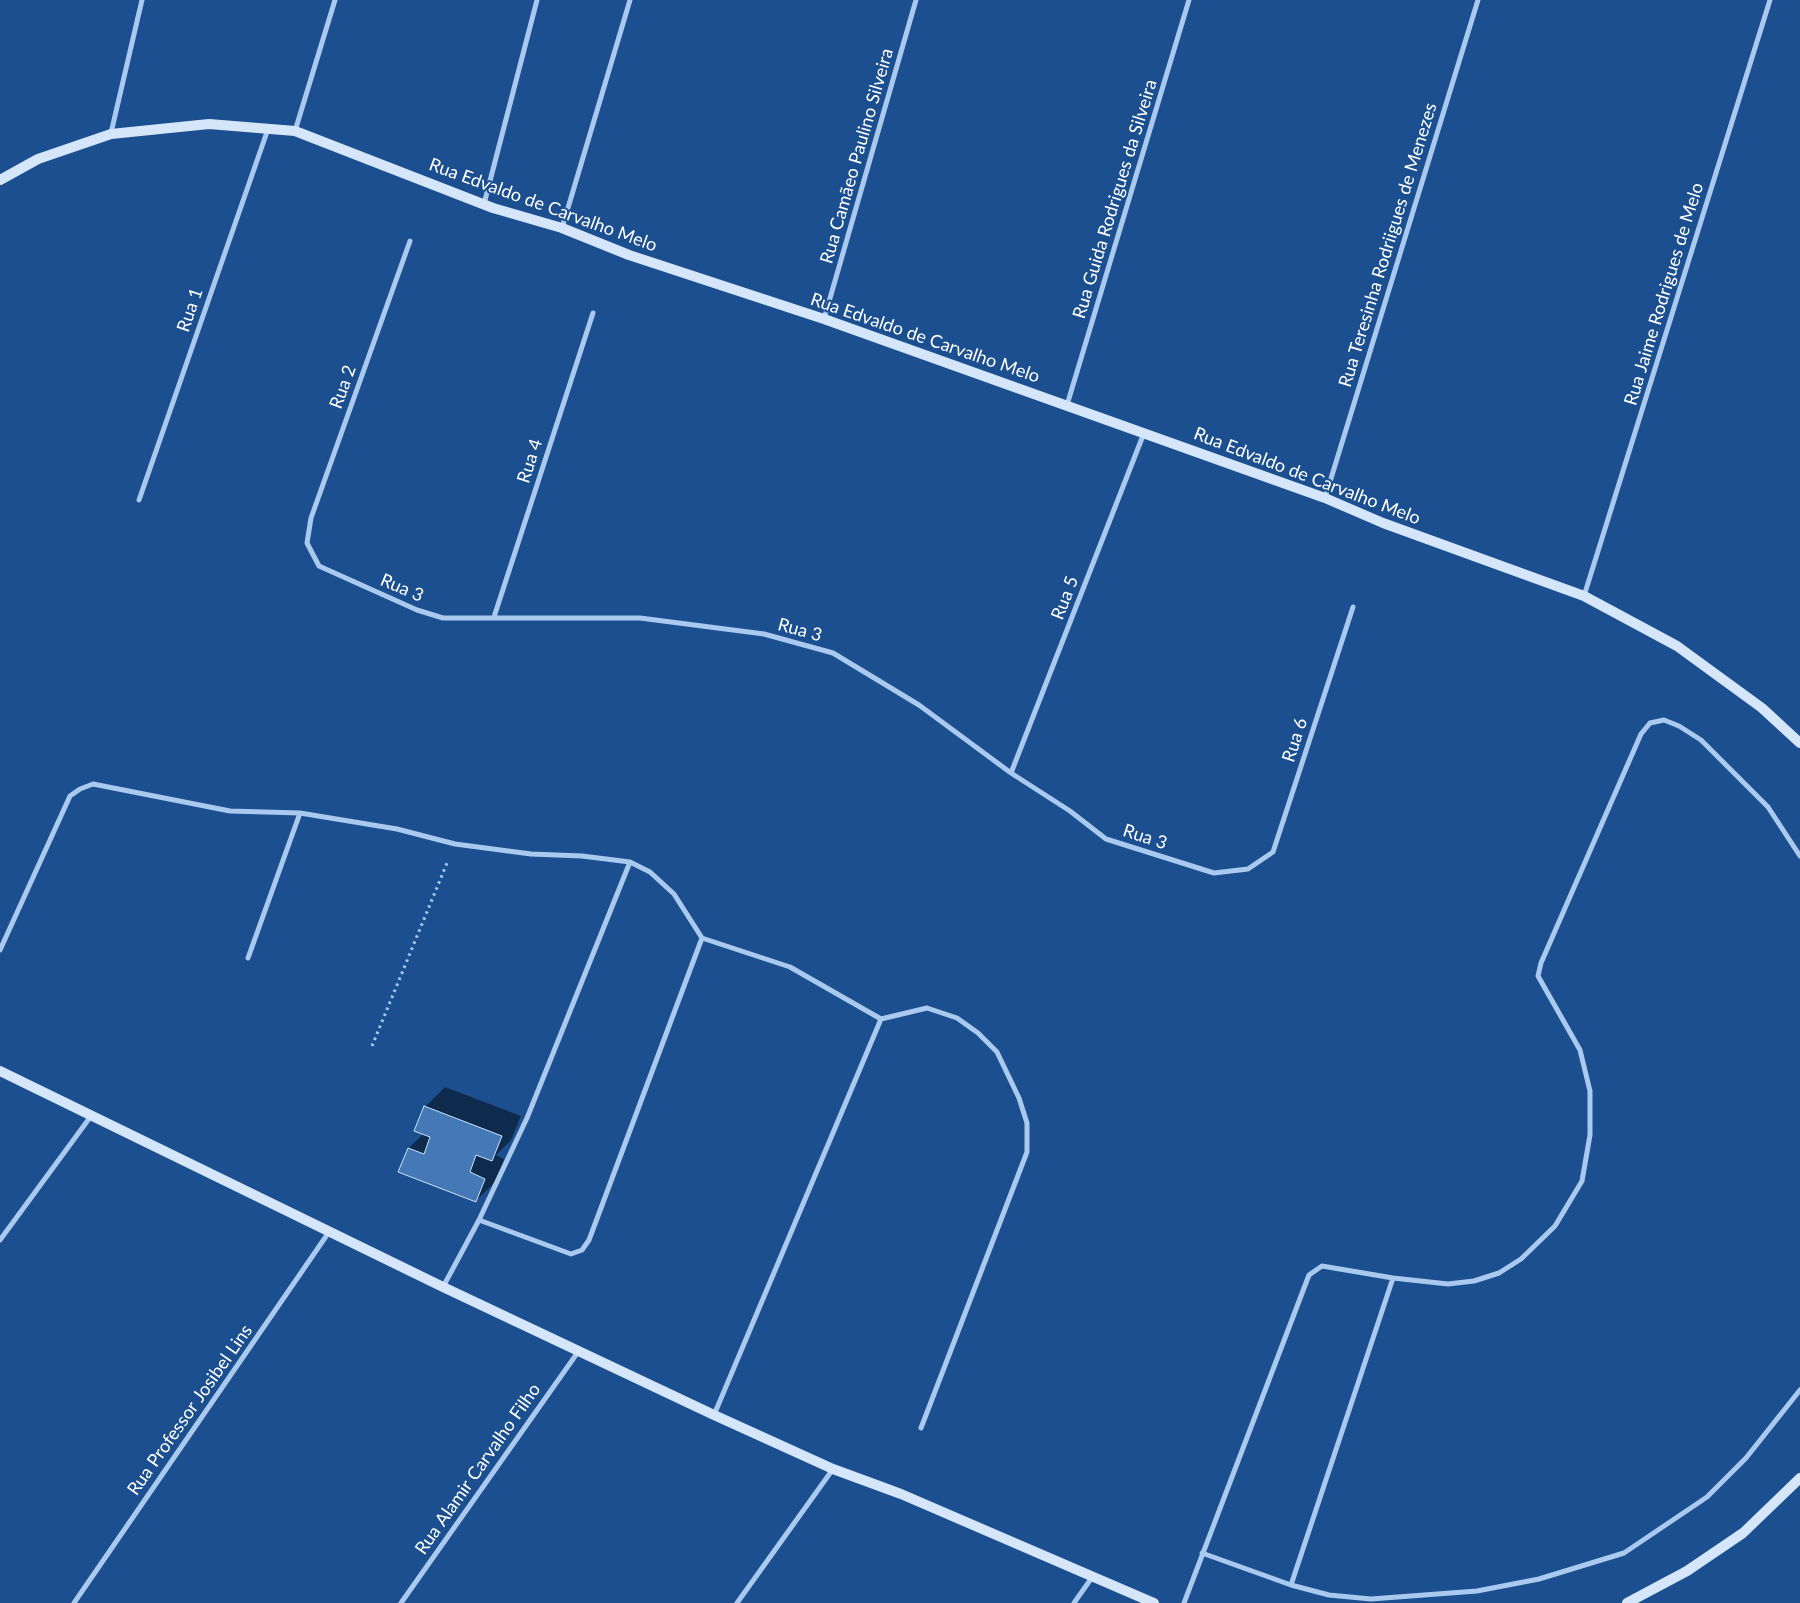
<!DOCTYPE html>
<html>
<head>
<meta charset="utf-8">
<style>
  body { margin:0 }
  canvas { display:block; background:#1b4f8f }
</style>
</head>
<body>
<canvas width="1800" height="1603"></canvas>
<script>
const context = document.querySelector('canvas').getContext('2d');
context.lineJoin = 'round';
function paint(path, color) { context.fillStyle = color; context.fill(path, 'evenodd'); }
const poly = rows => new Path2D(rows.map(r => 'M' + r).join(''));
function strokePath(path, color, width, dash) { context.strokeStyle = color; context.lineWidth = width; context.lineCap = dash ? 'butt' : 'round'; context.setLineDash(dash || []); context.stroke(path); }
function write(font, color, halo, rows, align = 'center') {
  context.font = font + ' Lato,sans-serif'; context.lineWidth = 4; context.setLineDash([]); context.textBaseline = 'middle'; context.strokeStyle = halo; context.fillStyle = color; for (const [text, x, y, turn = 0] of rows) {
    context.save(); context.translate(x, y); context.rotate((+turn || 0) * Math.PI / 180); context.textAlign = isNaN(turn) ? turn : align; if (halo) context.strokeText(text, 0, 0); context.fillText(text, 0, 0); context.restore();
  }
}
const shadow = poly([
  [445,1087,521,1116,511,1140,496,1155,504,1159,496,1181,476,1201,409,1148,424,1133,425,1107]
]);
const building = poly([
  [424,1106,502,1136,492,1161,476,1155,470,1172,485,1179,476,1202,398,1172,408,1148,424,1154,430,1137,414,1131,424,1106]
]);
const path = poly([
  [372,1046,447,863]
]);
const street = poly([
  [295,131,335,0],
  [111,133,142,0],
  [484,204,537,0],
  [562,228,630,0],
  [410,241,311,518,307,543,319,566,417,610,443,618,640,618,764,634,833,653,919,705,1011,773,1070,811,1106,839,1214,873,1248,869,1273,852,1353,607],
  [824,319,916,0],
  [1067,405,1189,0],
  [1325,498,1478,0],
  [139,500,268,129],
  [1584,596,1770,0],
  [494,617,593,313],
  [1011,773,1144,433],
  [0,950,70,796,80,789,93,784,230,811,300,813,397,829,455,844,531,854,582,856,630,862,650,872,674,894,702,938,790,967,881,1019,927,1008,957,1018,978,1033,997,1052,1019,1098,1027,1123,1027,1152,921,1428],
  [248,958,300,813],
  [479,1220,571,1254,582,1250,589,1240,702,938],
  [0,1240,91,1116],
  [443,1287,479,1220,527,1118,630,862],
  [714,1415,881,1019],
  [1202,1553,1291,1585,1329,1595,1371,1599,1477,1591,1539,1579,1624,1553,1707,1497,1746,1458,1800,1390],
  [1291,1585,1393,1278],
  [74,1603,329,1232],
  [401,1603,578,1352],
  [737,1603,833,1469],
  [1074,1603,1093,1576],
  [1184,1603,1309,1275,1322,1266,1393,1278,1448,1284,1474,1281,1499,1273,1521,1259,1555,1226,1582,1181,1590,1135,1590,1091,1580,1050,1538,976,1541,963,1641,734,1650,723,1664,720,1679,726,1701,740,1768,807,1800,856]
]);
const secondary = poly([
  [0,180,38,159,111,134,209,124,295,131,493,208,562,228,629,255,824,319,1325,498,1383,523,1584,596,1677,646,1762,708,1800,743],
  [0,1071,443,1287,714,1415,833,1469,901,1494,1154,1603],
  [1627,1603,1687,1571,1743,1533,1800,1478]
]);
const streetNames = [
  ["Rua Camãeo Paulino Silveira",857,156,-74],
  ["Rua Guida Rodrigues da Silveira",1115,199,-73],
  ["Rua Edvaldo de Carvalho Melo",543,205,20],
  ["Rua Teresinha Rodriigues de Menezes",1388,245,-73],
  ["Rua Jaime Rodrigues de Melo",1664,294,-73],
  ["Rua 1",190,310,-71],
  ["Rua Edvaldo de Carvalho Melo",925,338,19],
  ["Rua 2",343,387,-70],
  ["Rua 4",530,461,-72],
  ["Rua Edvaldo de Carvalho Melo",1307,476,21],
  ["Rua 3",402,588,23],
  ["Rua 5",1065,598,-69],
  ["Rua 3",800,630,15],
  ["Rua 6",1295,740,-72],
  ["Rua 3",1145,837,18],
  ["Rua Professor Josibel Lins",190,1410,-55],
  ["Rua Alamir Carvalho Filho",478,1469,-55]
];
paint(shadow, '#0007');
paint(building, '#4478b7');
strokePath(building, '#cfe3fa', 1);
strokePath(path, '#a9c9ee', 3, [2.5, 4]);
strokePath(street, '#a9c9ee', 5);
strokePath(secondary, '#d6e6fa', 10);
write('18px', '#fff', '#1b4f8f', streetNames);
</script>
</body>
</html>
